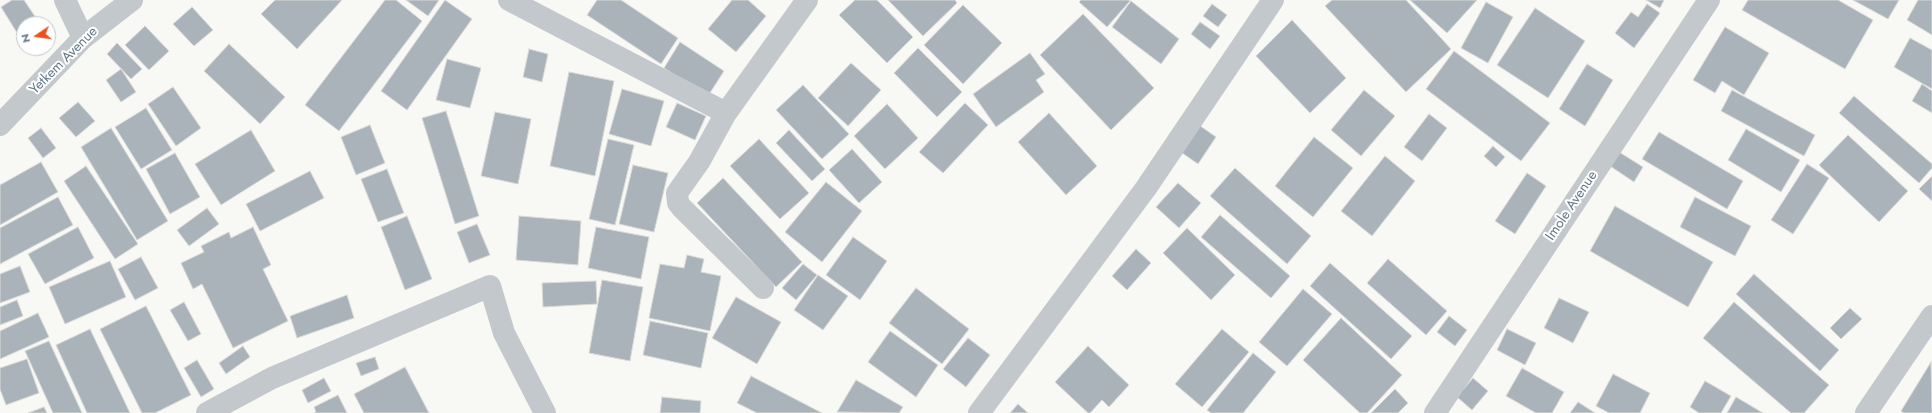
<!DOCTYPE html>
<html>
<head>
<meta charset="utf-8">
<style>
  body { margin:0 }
  #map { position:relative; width:1932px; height:413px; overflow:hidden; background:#f8f8f5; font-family:Jost,sans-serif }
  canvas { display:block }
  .north { position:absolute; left:16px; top:16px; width:40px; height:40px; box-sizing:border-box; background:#fff; border:1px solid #c1c9cf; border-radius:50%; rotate:257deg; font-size:11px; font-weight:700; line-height:16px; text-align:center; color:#657988 }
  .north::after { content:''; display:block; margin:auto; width:14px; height:18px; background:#ed4f21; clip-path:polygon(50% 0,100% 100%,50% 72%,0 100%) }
</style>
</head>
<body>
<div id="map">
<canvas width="1932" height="413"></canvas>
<div class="north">N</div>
</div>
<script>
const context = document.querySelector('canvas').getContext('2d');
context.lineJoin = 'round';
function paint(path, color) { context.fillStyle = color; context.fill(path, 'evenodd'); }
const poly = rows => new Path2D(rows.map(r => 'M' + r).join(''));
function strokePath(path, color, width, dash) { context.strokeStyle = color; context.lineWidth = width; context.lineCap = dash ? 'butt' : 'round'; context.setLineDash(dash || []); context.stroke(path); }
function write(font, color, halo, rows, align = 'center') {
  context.font = font + ' Jost,sans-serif'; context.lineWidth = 4; context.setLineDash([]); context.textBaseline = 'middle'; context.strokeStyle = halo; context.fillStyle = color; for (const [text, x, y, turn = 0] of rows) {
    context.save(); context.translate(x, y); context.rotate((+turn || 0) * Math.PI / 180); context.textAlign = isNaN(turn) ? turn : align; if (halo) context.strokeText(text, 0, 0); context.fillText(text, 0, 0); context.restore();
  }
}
const building = poly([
  [12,0,24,0,40,24,24,24,24,44,1,7,12,0],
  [275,0,342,0,297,49,261,14,275,0],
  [385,0,396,0,422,21,339,131,305,105,385,0],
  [406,0,439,0,428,16,406,0],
  [445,0,472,19,407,110,381,91,445,0],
  [597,0,621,0,678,38,661,64,587,15,597,0],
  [732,0,748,0,766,16,736,52,708,29,732,0],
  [855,0,877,0,913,37,887,63,839,15,855,0],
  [888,0,955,0,957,3,923,36,888,0],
  [1081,0,1128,0,1130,1,1107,27,1079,2,1081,0],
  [1332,0,1406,0,1451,49,1406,92,1325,6,1332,0],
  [1410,0,1477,0,1447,33,1410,0],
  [1646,0,1664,0,1660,8,1646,0],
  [1748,0,1838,0,1873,20,1845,69,1742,10,1748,0],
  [1853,0,1899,0,1888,19,1853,0],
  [1918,0,1932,0,1932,35,1907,20,1918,0],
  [1131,1,1179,39,1161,64,1112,27,1131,1],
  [1486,2,1513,17,1488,63,1461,48,1486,2],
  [1212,4,1227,15,1218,27,1203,16,1212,4],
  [1647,4,1660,13,1634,48,1615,33,1631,12,1638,17,1647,4],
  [963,5,1002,43,963,84,924,45,963,5],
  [192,7,213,30,194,46,173,24,192,7],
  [1535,8,1585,41,1548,98,1497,65,1535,8],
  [1083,14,1154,88,1111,130,1040,55,1083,14],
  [1292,20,1346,78,1310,113,1256,56,1292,20],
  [1200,22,1220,36,1210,49,1191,34,1200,22],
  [145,26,169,51,149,70,125,45,145,26],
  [1725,27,1769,53,1744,95,1722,81,1715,93,1693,80,1725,27],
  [1910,38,1932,50,1932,89,1894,67,1910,38],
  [680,42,724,71,708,96,664,68,680,42],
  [117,43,142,69,131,79,107,54,117,43],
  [229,44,285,97,260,124,204,71,229,44],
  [918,48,962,92,937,117,894,73,918,48],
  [529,49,548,54,542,82,523,77,529,49],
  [1454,51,1550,123,1521,161,1426,89,1454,51],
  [1030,53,1045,74,1036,80,1044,92,996,127,973,94,1030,53],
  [447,59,481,68,470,108,436,100,447,59],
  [851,63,881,90,848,126,818,98,851,63],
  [1587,64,1613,80,1585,126,1559,109,1587,64],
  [121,69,136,92,121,102,106,80,121,69],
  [569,72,614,81,595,176,550,166,569,72],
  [1922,84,1932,91,1932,113,1912,101,1922,84],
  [803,85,849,134,822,159,776,110,803,85],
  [173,87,201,128,176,146,148,104,173,87],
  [622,89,664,101,651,146,609,134,622,89],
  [1364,90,1395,116,1361,156,1331,130,1364,90],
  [1732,90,1815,135,1804,156,1721,111,1732,90],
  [1854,96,1932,164,1932,168,1919,183,1839,113,1854,96],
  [78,102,95,121,76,137,59,118,78,102],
  [677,103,706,116,695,140,666,127,677,103],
  [965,103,988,125,943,173,919,152,965,103],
  [887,104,918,138,885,169,854,136,887,104],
  [146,108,172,150,141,169,115,127,146,108],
  [446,111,479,216,455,224,422,118,446,111],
  [495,112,531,119,518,184,481,176,495,112],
  [1049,113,1097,166,1066,195,1018,142,1049,113],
  [1429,114,1447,128,1422,161,1404,147,1429,114],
  [1196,123,1216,137,1198,164,1178,150,1196,123],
  [370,125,385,163,356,175,341,137,370,125],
  [41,128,56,148,43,158,28,138,41,128],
  [111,128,168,221,137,240,81,147,111,128],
  [1746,129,1800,160,1781,192,1728,160,1746,129],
  [251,130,275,171,221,205,195,164,251,130],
  [789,130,825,169,812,181,776,143,789,130],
  [1659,132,1743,181,1727,209,1642,159,1659,132],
  [1848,135,1908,191,1879,222,1819,165,1848,135],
  [1314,137,1353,168,1313,217,1275,186,1314,137],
  [608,139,634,145,615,225,589,219,608,139],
  [759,139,809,193,780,219,730,166,759,139],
  [1493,146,1505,157,1496,167,1484,156,1493,146],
  [852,149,882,182,859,203,829,170,852,149],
  [1619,152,1643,167,1634,182,1610,166,1619,152],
  [175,153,200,197,170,214,146,169,175,153],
  [1385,156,1415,181,1372,236,1341,211,1385,156],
  [41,162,58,192,0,225,0,185,41,162],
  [1807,164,1829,178,1793,234,1771,220,1807,164],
  [633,165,668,173,654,232,619,224,633,165],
  [86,166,138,244,115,259,64,181,86,166],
  [1235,168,1311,236,1287,264,1210,196,1235,168],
  [387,169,404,213,378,222,361,179,387,169],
  [310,171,324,198,260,231,246,204,310,171],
  [1527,173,1546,186,1515,234,1495,221,1527,173],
  [1932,176,1932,201,1919,189,1932,176],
  [723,178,802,262,776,287,697,203,723,178],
  [826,182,862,211,822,262,785,232,826,182],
  [1178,183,1201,203,1179,228,1156,207,1178,183],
  [58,197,73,225,0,264,0,228,58,197],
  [1695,197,1751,226,1735,256,1680,227,1695,197],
  [1615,206,1713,262,1688,307,1590,251,1615,206],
  [207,208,219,224,189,246,177,230,207,208],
  [1220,215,1290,276,1271,298,1201,237,1220,215],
  [407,216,432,279,405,290,381,227,407,216],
  [519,216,581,221,578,265,516,260,519,216],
  [477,224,490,255,469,263,457,232,477,224],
  [78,227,94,258,45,284,28,254,78,227],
  [253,227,271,265,263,269,288,321,233,348,202,284,193,289,181,263,204,252,201,246,229,232,231,238,253,227],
  [596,227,649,237,641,279,588,268,596,227],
  [1187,228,1235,275,1211,300,1163,253,1187,228],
  [853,237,887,261,860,300,826,275,853,237],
  [1136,249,1151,263,1127,290,1112,276,1136,249],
  [687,255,704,259,701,272,721,276,710,331,649,318,660,264,684,268,687,255],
  [141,257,158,288,135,300,118,269,141,257],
  [1388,259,1447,311,1426,335,1367,283,1388,259],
  [110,261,126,297,65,324,49,287,110,261],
  [1330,263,1412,336,1391,359,1310,286,1330,263],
  [803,264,817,275,796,300,782,288,803,264],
  [20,266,30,292,0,303,0,274,20,266],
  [1754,274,1839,350,1820,371,1736,294,1754,274],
  [818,275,848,296,823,330,794,310,818,275],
  [602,280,643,287,630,361,589,353,602,280],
  [596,281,597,304,543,307,542,283,596,281],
  [916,288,969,329,942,364,889,323,916,288],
  [1303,289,1332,314,1287,366,1259,342,1303,289],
  [347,295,354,318,297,338,290,316,347,295],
  [736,297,781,322,757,364,712,338,736,297],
  [1559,298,1589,312,1573,343,1544,328,1559,298],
  [17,300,23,316,0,325,0,307,17,300],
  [184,302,201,334,188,341,170,310,184,302],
  [1734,302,1829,385,1804,413,1791,413,1703,338,1734,302],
  [146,306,191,395,155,413,142,413,100,329,146,306],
  [1850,308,1862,319,1841,339,1830,328,1850,308],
  [38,313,49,337,0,359,0,331,38,313],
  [1449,316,1467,330,1455,346,1437,332,1449,316],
  [1341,318,1402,375,1367,413,1360,413,1303,360,1341,318],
  [650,321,708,333,701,368,643,355,650,321],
  [90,329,130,413,87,413,56,345,90,329],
  [1222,329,1249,352,1202,407,1175,384,1222,329],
  [1507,329,1536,343,1525,365,1497,350,1507,329],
  [890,331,938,365,916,397,868,362,890,331],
  [968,338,990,355,966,387,943,369,968,338],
  [49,341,82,413,53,413,25,351,49,341],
  [243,346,250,357,226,374,219,363,243,346],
  [1088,346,1129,385,1109,407,1102,400,1090,413,1088,413,1055,382,1088,346],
  [1253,353,1276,372,1243,413,1211,413,1207,410,1253,353],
  [375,357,379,369,361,376,356,363,375,357],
  [27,359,39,393,6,405,0,389,0,368,27,359],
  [197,360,214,389,201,397,184,368,197,360],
  [1931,362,1932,413,1904,413,1901,411,1931,362],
  [405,367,429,413,364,413,354,394,405,367],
  [1522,368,1564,392,1552,413,1536,413,1506,396,1522,368],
  [1613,374,1650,393,1640,413,1609,413,1596,406,1613,374],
  [751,376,822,413,757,413,737,403,751,376],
  [324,378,331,391,308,403,302,390,324,378],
  [1473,378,1488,391,1472,410,1457,397,1473,378],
  [856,380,903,407,899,413,837,412,856,380],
  [1705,381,1731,396,1721,413,1699,413,1690,407,1705,381],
  [1395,389,1408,403,1398,413,1371,413,1395,389],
  [338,395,347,413,314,413,316,412,314,407,338,395],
  [662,397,701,401,700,413,660,413,662,397],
  [1736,397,1763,413,1727,413,1736,397],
  [1578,402,1595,413,1570,413,1578,402],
  [1018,404,1028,413,1010,413,1018,404],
  [44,407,47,413,28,413,44,407]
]);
const minor = poly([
  [65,0,83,38],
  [509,0,726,113],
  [0,125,83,38,132,0],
  [763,288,682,208,678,203,677,193,699,162,726,113,807,0],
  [207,413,272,378,490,286,504,333,545,413],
  [979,413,1146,188,1273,0],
  [1435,413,1709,0],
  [1866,413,1932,316]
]);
const streetNames = [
  ["Yetkem Avenue",64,61,-45],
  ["Imole Avenue",1572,206,-56]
];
paint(building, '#a9b3b9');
strokePath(building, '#dadad7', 1);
strokePath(minor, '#c3c8cc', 22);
write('14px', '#657988', '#fff', streetNames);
</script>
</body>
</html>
